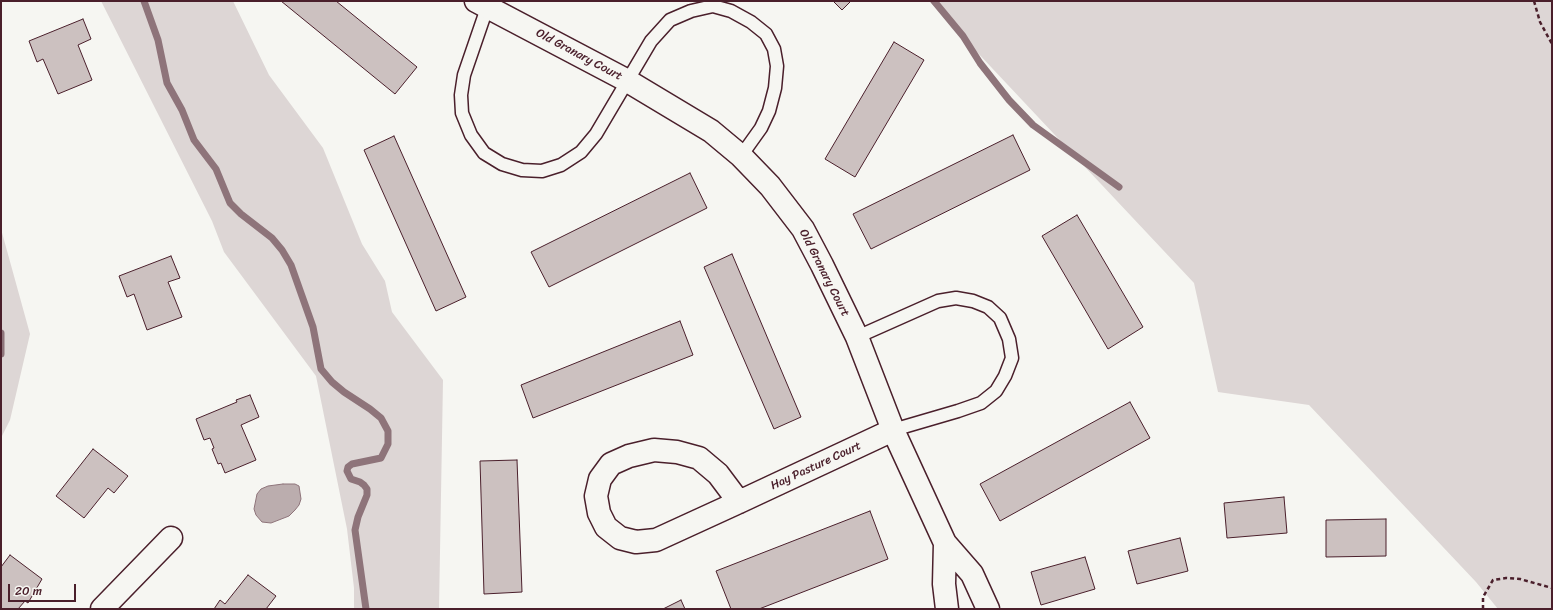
<!DOCTYPE html>
<html>
<head>
<meta charset="utf-8">
<style>
  body { margin:0 }
  #map { position:relative; width:1553px; height:610px; overflow:hidden; background:#f6f6f2; font-family:Sriracha,sans-serif }
  canvas { display:block }
  .frame { position:absolute; inset:0; border:2px solid #4a1f2b; pointer-events:none }
  .scale { position:absolute; left:8px; top:584px; width:68px; height:18px; box-sizing:border-box; border:2px solid #4a1f2b; border-top:0; padding-left:5px; font-size:12px; line-height:14px; white-space:nowrap; color:#4a1f2b; -webkit-text-stroke:3px #f6f6f2; paint-order:stroke }
</style>
</head>
<body>
<div id="map">
<canvas width="1553" height="610"></canvas>
<div class="frame"></div>
<div class="scale">20 m</div>
</div>
<script>
const context = document.querySelector('canvas').getContext('2d');
context.lineJoin = 'round';
function paint(path, color) { context.fillStyle = color; context.fill(path, 'evenodd'); }
const poly = rows => new Path2D(rows.map(r => 'M' + r).join(''));
function strokePath(path, color, width, dash) { context.strokeStyle = color; context.lineWidth = width; context.lineCap = dash ? 'butt' : 'round'; context.setLineDash(dash || []); context.stroke(path); }
function write(font, color, halo, rows, align = 'center') {
  context.font = font + ' Sriracha,sans-serif'; context.lineWidth = 3; context.setLineDash([]); context.textBaseline = 'middle'; context.strokeStyle = halo; context.fillStyle = color; for (const [text, x, y, turn = 0] of rows) {
    context.save(); context.translate(x, y); context.rotate((+turn || 0) * Math.PI / 180); context.textAlign = isNaN(turn) ? turn : align; if (halo) context.strokeText(text, 0, 0); context.fillText(text, 0, 0); context.restore();
  }
}
const green = poly([
  [101,1,233,1,269,75,323,148,362,244,385,281,392,312,443,380,439,609,354,609,354,588,347,529,316,376,224,252,212,221],
  [929,1,1552,1,1552,609,1498,609,1476,582,1309,405,1218,392,1194,283],
  [1,229,30,334,10,420,1,438]
]);
const water = poly([
  [283,484,295,484,299,486,301,499,299,505,295,510,289,516,271,523,262,522,256,515,254,509,257,494,261,489,268,486,283,484]
]);
const stream = poly([
  [144,1,158,40,167,83,182,110,194,140,216,169,230,203,241,214,272,238,282,250,291,265,313,327,321,369,332,382,344,392,370,409,381,418,388,431,388,444,381,458,352,464,348,467,347,471,351,479,360,482,364,485,367,489,367,495,358,517,355,530,366,609],
  [934,1,963,36,980,63,1009,100,1033,125,1119,187],
  [1,333,1,354]
]);
const building = poly([
  [281,1,336,1,417,67,395,94,281,1],
  [833,1,851,1,842,10,833,1],
  [83,19,91,39,78,45,92,80,58,94,43,59,37,62,29,41,83,19],
  [894,42,924,60,855,177,825,159,894,42],
  [1013,135,1030,170,871,249,853,214,1013,135],
  [394,136,466,297,436,311,364,150,394,136],
  [690,173,707,208,549,287,531,252,690,173],
  [1077,215,1143,327,1108,349,1042,236,1077,215],
  [732,254,801,417,774,429,704,267,732,254],
  [171,256,180,278,168,282,182,317,147,330,134,294,127,297,119,276,171,256],
  [680,321,693,355,533,418,521,385,680,321],
  [250,395,259,417,241,425,256,460,225,473,221,463,218,464,212,449,214,448,210,438,204,440,196,419,237,402,236,400,250,395],
  [1130,402,1150,438,1000,521,980,484,1130,402],
  [93,449,128,476,114,493,108,488,84,518,56,496,93,449],
  [517,460,522,592,484,594,480,461,517,460],
  [1284,497,1287,533,1227,538,1224,503,1284,497],
  [870,511,888,559,759,609,731,609,716,571,870,511],
  [1386,519,1386,556,1326,557,1326,520,1386,519],
  [1180,538,1188,571,1137,584,1128,551,1180,538],
  [10,555,42,579,28,603,25,601,18,609,1,609,1,567,10,555],
  [1085,557,1095,589,1041,605,1031,572,1085,557],
  [248,575,276,596,266,609,214,609,220,600,225,604,248,575],
  [681,600,685,609,663,609,681,600]
]);
const path = poly([
  [1534,1,1540,22,1552,44],
  [1483,609,1483,597,1493,580,1506,578,1520,579,1552,588]
]);
const lane = poly([
  [487,8,464,75,461,95,462,113,471,135,484,153,502,164,522,170,542,171,561,165,581,152,596,134,651,41,670,20,691,11,713,6,731,11,751,22,766,34,774,49,777,66,775,88,769,111,761,128,741,156],
  [857,337,938,301,956,298,973,301,988,307,1000,318,1009,339,1012,358,1005,376,996,391,981,403,958,411,893,430]
]);
const street = poly([
  [476,1,626,80,711,131,741,156,770,186,803,229,822,265,857,337,893,430,945,543,972,574,988,609],
  [739,502,718,474,699,458,677,452,654,450,629,456,611,464,600,479,596,496,599,513,606,527,620,538,636,542,656,540,739,502,893,430],
  [945,543,944,584,947,609],
  [102,609,171,538]
]);
const streetNames = [
  ["Old Granary Court",579,55,28],
  ["Old Granary Court",824,273,63],
  ["Hay Pasture Court",816,466,-25]
];
paint(green, '#ddd6d5');
paint(water, '#bbadae');
strokePath(water, '#8e747a', 1);
strokePath(stream, '#8e747a', 7);
paint(building, '#ccc1c0');
strokePath(building, '#4a1f2b', 1);
strokePath(lane, '#4a1f2b', 15);
strokePath(street, '#4a1f2b', 25);
strokePath(path, '#4a1f2b', 2.5, [4, 3]);
strokePath(lane, '#f6f6f2', 12);
strokePath(street, '#f6f6f2', 22);
write('12px', '#4a1f2b', '#f6f6f2', streetNames);
</script>
</body>
</html>
